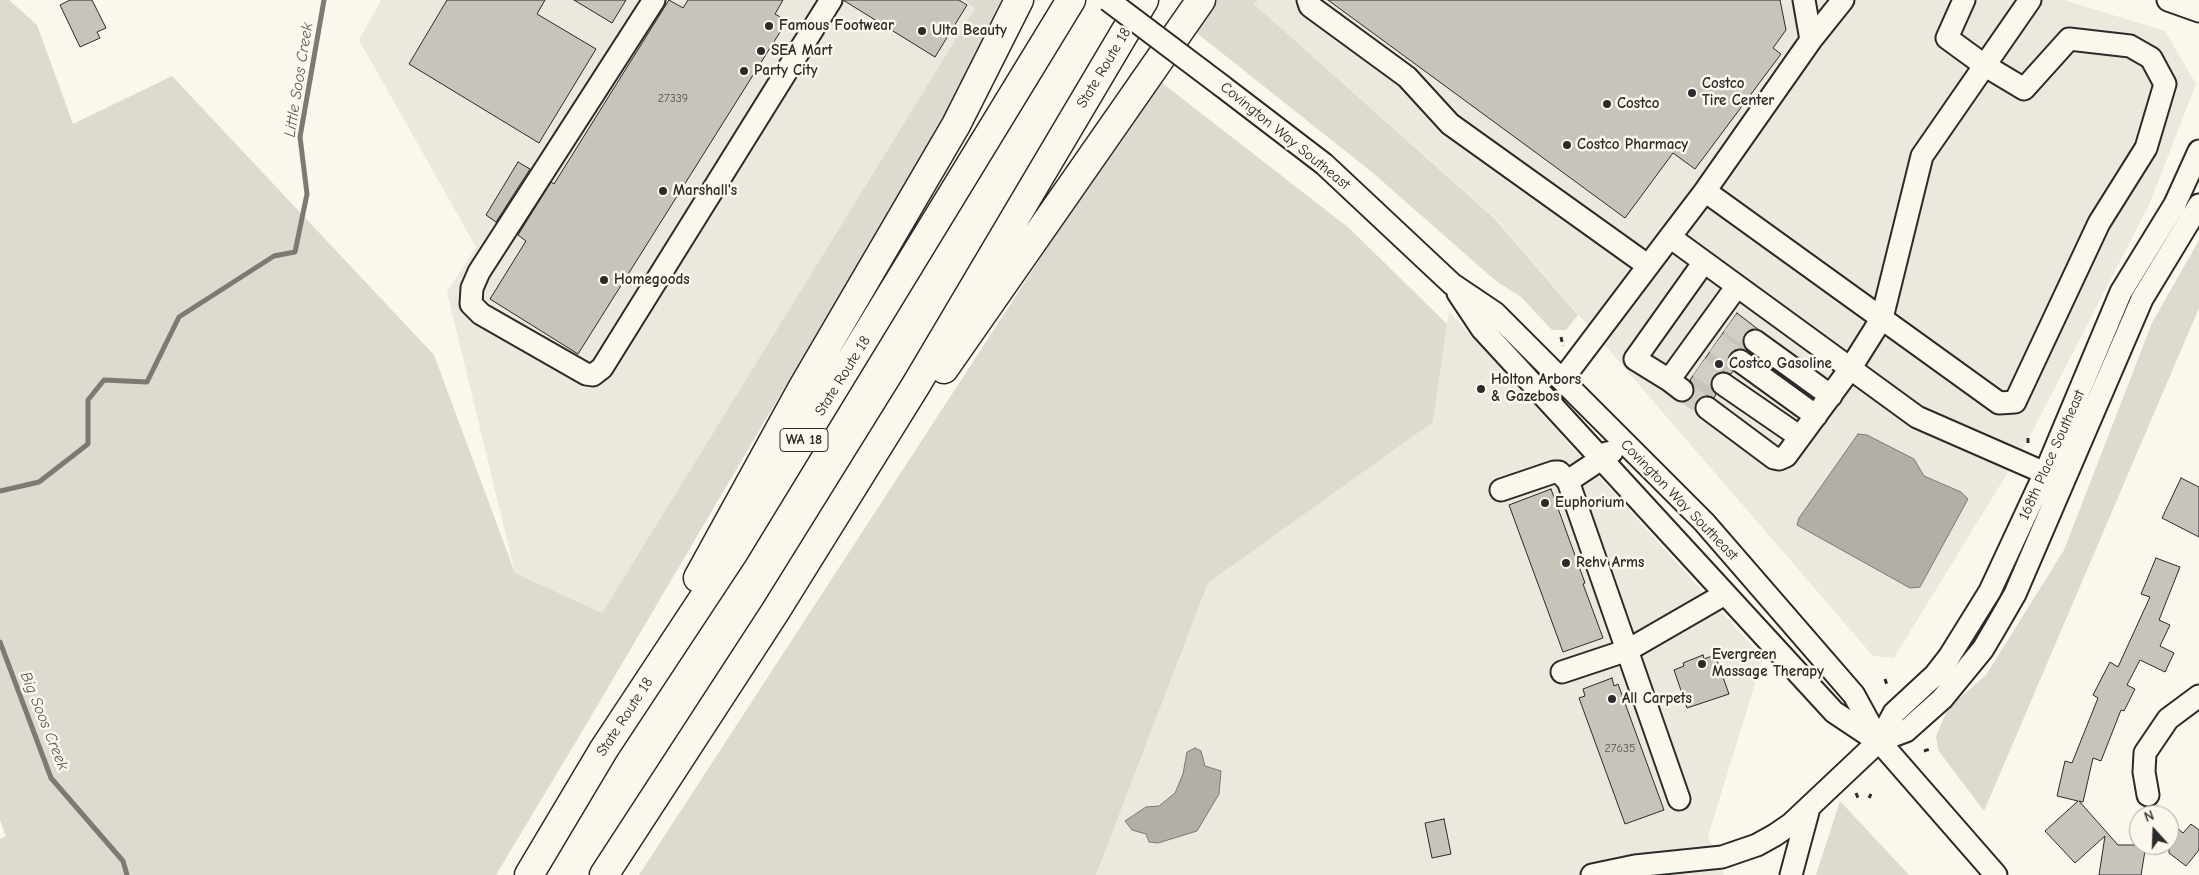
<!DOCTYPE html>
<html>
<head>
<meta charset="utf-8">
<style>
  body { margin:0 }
  #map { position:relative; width:2199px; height:875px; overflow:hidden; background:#fbf7ec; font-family:"Comic Neue",sans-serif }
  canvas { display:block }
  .north { position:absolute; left:2129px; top:805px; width:50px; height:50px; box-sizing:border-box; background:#fbf7ec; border:1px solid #a8a59f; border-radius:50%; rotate:340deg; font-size:14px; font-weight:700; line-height:20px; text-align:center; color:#2b2b2b }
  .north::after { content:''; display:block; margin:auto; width:18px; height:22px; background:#2b2b2b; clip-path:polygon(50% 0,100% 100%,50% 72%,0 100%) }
</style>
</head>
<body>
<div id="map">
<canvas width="2199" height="875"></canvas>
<div class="north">N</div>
</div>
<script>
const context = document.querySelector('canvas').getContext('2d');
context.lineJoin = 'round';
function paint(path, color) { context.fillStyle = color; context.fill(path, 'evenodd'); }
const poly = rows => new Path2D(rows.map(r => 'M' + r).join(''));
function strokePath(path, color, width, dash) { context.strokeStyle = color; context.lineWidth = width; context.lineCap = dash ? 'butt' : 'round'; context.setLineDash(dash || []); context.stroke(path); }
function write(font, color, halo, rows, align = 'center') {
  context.font = font + ' "Comic Neue",sans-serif'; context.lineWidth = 5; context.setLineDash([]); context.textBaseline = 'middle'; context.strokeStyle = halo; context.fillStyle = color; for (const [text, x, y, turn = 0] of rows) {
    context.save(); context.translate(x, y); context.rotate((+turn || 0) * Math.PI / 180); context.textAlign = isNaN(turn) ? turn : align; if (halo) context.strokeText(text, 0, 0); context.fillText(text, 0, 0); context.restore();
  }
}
const built = poly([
  [381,0,980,0,602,613,515,573,447,292,476,247,359,40],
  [1257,0,2064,0,2165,31,2196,84,2149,205,2029,438,1894,658,1873,656,1495,218,1254,4],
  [1449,311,1763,658,1708,836,1724,875,1096,875,1208,583,1433,422]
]);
const green = poly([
  [0,0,9,0,37,25,73,124,172,76,434,355,515,573,602,613,975,8,964,0,1001,0,959,91,583,730,496,875,0,875,0,839,6,836,0,820],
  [1215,0,1257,0,1254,4,1494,218,1578,315,1566,330,1552,330,1521,297,1496,281,1373,173,1193,30],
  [1157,79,1349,228,1447,324,1433,422,1208,583,1096,875,639,875],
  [2199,240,2199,308,1984,811,1938,750,1936,736,1948,708,1986,675,2064,550,2152,323],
  [1840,801,1909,875,1816,875]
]);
const water = poly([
  [1858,434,1867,435,1914,459,1924,476,1961,492,1968,499,1920,587,1910,588,1797,525,1799,518,1858,434],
  [1195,748,1201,751,1205,766,1221,771,1219,794,1197,831,1158,843,1149,842,1146,834,1132,830,1125,821,1146,807,1159,806,1175,793,1183,774,1187,752,1195,748]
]);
const stream = poly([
  [0,491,39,482,88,444,88,400,104,380,147,382,179,317,274,256,295,252,307,194,300,137,324,0],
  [0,642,51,778,123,861,127,875]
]);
const building = poly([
  [70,0,92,0,106,28,97,32,100,38,80,47,60,5,70,0],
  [447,0,545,0,537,14,596,49,539,143,409,64,447,0],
  [574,0,626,0,612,23,574,0],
  [669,0,683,8,688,0,783,0,775,14,787,21,578,354,490,299,526,241,518,235,551,182,554,184,669,0],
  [843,0,959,0,967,5,935,57,843,0],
  [1328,0,1780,0,1786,30,1773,48,1781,54,1695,169,1673,153,1625,218,1328,0],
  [518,162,530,169,496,222,486,215,518,162],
  [1737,313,1759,330,1750,329,1745,334,1743,340,1747,351,1735,349,1730,354,1728,360,1733,371,1731,374,1724,372,1717,373,1712,377,1712,389,1716,394,1714,398,1708,396,1702,397,1697,401,1695,407,1687,401,1692,397,1694,391,1693,385,1690,380,1737,313],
  [2181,478,2199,487,2199,537,2162,518,2181,478],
  [1551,489,1585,583,1583,584,1603,638,1563,652,1509,505,1551,489],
  [2156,558,2180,567,2159,620,2170,625,2160,646,2174,653,2165,672,2140,660,2127,685,2135,689,2124,711,2121,710,2101,761,2093,758,2083,802,2079,801,2118,845,2146,845,2141,875,2099,875,2105,836,2075,863,2045,831,2078,801,2057,796,2065,761,2072,763,2098,698,2093,695,2110,662,2118,667,2150,597,2141,594,2156,558],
  [1703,655,1704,659,1715,655,1729,694,1687,708,1674,670,1684,666,1683,663,1703,655],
  [1612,678,1614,686,1618,684,1664,810,1625,824,1579,698,1585,696,1583,689,1612,678],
  [1444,819,1451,854,1432,858,1425,823,1444,819],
  [2169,821,2183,833,2191,824,2199,830,2199,850,2186,866,2169,853,2169,821]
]);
const minorTunnel = poly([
  [1730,323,1755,341],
  [1716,343,1740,361],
  [1699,367,1723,384],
  [1682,390,1707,408]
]);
const path = poly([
  [1561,337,1563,346],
  [2028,443,2028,435],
  [1885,679,1887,685],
  [1924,751,1930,749],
  [1856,793,1858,798],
  [1869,798,1871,794]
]);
const minor = poly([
  [654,0,479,272,472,288,471,304,481,314,586,374,593,375,602,368,831,0],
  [1308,0,1310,6,1407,77,1450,124,1647,265],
  [2168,0,2199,11],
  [1811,40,1843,0],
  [1222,86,1324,164,1452,284,1495,313,1704,522,1854,695,1879,741,1996,875],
  [1705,191,1999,403,2015,402,2099,223,2146,148,2165,84,2151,58,2130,46,2069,39,2024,89,1984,65,1947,38,1964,0],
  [1670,237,1705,191,1811,40,1804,0],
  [1458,293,1482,329,1834,712,1876,740],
  [1755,341,1831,396],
  [1740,361,1816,416],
  [1562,380,1670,237,1917,417,2045,473],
  [1669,380,1635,359,1704,262],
  [1723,384,1800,437],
  [1682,390,1669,380,1737,286],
  [1707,408,1774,458,1779,459,1786,456,1850,369,1882,318,1922,156,2030,0],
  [1568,481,1679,799],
  [1501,490,1554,472,1559,472,1568,481,1601,459,1606,453,1612,452],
  [1562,672,1628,650,1725,594],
  [1879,741,1906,731,1942,699,1983,649,1996,627,2015,594,2142,299,2199,205],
  [2148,795,2144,772,2145,753,2168,719,2199,696],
  [1592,875,1635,866,1722,857,1757,845,1775,835,1791,824,1879,741,1894,713,1935,675,1949,657,1990,591,2045,473,2121,292,2175,204,2199,151],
  [1791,875,1809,808]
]);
const highway = poly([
  [944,369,1201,0],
  [698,578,803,387,956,125,1019,0],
  [529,875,604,749,734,552,1071,0],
  [604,875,775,612,916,385,1144,0]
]);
const minorBridge = poly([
  [1108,0,1222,86]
]);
const markers = [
  [769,26,5,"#2b2b2b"],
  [922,31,5,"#2b2b2b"],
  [761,51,5,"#2b2b2b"],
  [744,71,5,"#2b2b2b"],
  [1692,93,5,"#2b2b2b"],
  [1607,104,5,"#2b2b2b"],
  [1567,145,5,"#2b2b2b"],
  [663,191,5,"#2b2b2b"],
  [604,280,5,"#2b2b2b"],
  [1719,364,5,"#2b2b2b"],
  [1481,389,5,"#2b2b2b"],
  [1545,503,5,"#2b2b2b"],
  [1566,563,5,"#2b2b2b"],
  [1702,664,5,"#2b2b2b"],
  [1612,699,5,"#2b2b2b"]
];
const numberNames = [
  ["27339",673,99],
  ["27635",1620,749]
];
const shields = [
  [804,440,48]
];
const shieldNames = [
  ["WA 18",804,440]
];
const poiNames = [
  ["Famous Footwear",779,26],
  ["Ulta Beauty",932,31],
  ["SEA Mart",771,51],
  ["Party City",754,71],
  ["Costco",1702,84],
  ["Tire Center",1702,101],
  ["Costco",1617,104],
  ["Costco Pharmacy",1577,145],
  ["Marshall's",673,191],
  ["Homegoods",614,280],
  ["Costco Gasoline",1729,364],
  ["Holton Arbors",1491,380],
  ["& Gazebos",1491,397],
  ["Euphorium",1555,503],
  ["Rehv Arms",1576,563],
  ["Evergreen",1712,655],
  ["Massage Therapy",1712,672],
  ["All Carpets",1622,699]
];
const streetNames = [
  ["State Route 18",1104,68,-59],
  ["Covington Way Southeast",1285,136,39],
  ["State Route 18",843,376,-58],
  ["168th Place Southeast",2052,455,-66],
  ["Covington Way Southeast",1679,500,46],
  ["State Route 18",625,717,-57]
];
const waterNames = [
  ["Little Soos Creek",299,80,-81],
  ["Big Soos Creek",44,721,68]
];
paint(built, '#ebe8de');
paint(green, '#dddad0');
paint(water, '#b1afa7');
strokePath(water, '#7b7a75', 1);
strokePath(stream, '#7b7a75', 5);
paint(building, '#c7c4bc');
strokePath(building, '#2b2b2b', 1);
strokePath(minorTunnel, '#d1cec5', 21, [21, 11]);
strokePath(minor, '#2b2b2b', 25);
strokePath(highway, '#2b2b2b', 31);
strokePath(path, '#2b2b2b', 3, [5, 4]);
strokePath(minor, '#fbf7ec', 21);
strokePath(highway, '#fbf7ec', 28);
strokePath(minorBridge, '#2b2b2b', 25, []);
strokePath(minorBridge, '#fbf7ec', 21);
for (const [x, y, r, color] of markers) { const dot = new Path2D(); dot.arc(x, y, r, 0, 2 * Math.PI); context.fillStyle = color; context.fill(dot); strokePath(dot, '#fbf7ec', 2); }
write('12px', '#52514f', null, numberNames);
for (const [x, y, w] of shields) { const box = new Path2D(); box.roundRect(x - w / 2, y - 11.5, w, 23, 4); context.fillStyle = '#fbf7ec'; context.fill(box); strokePath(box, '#2b2b2b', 1); }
write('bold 14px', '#2b2b2b', null, shieldNames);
write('bold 15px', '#2b2b2b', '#fbf7ec', poiNames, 'left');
write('15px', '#2b2b2b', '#fbf7ec', streetNames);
write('italic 16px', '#5a5956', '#fbf7ec', waterNames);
</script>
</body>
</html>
